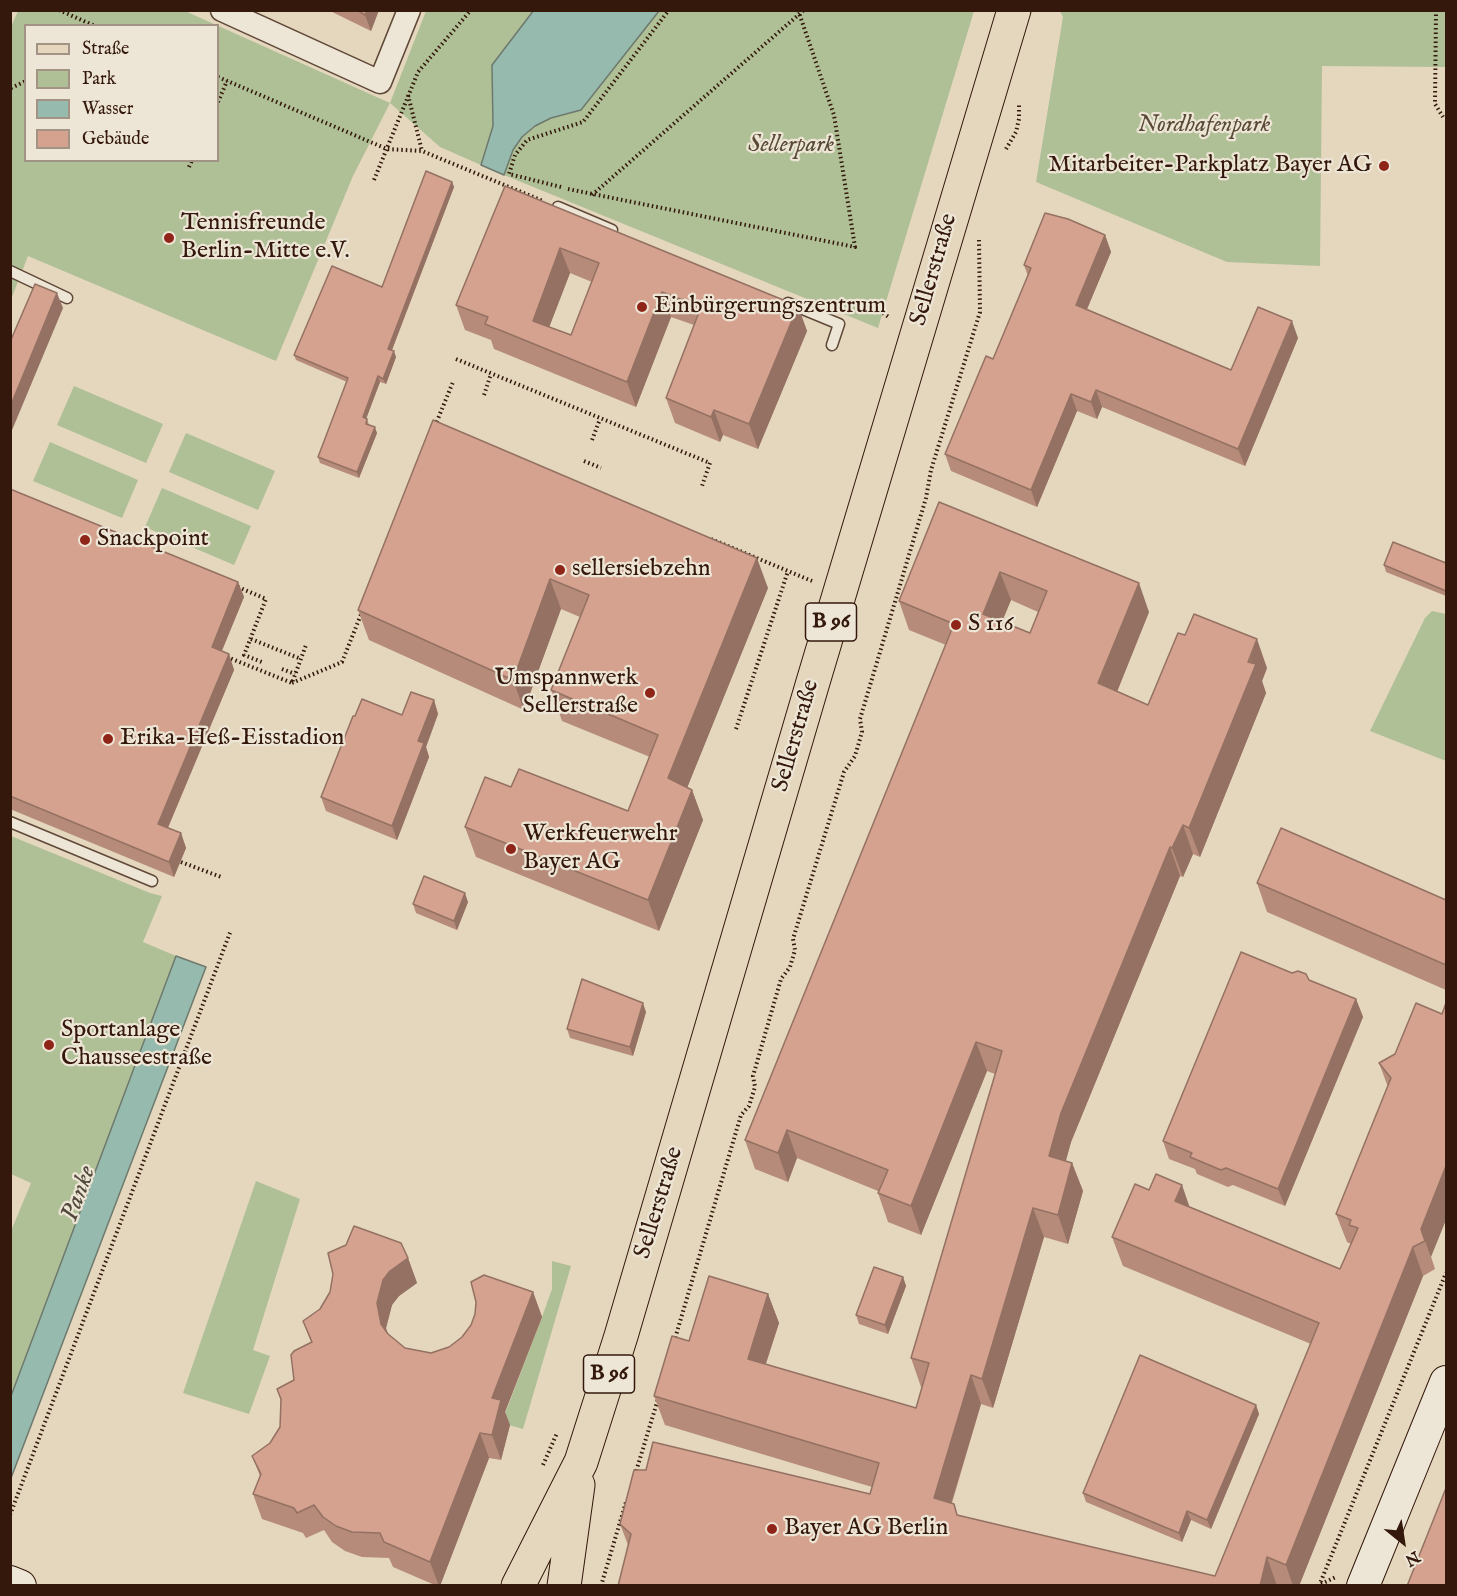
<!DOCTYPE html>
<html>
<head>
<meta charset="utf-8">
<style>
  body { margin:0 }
  #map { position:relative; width:1457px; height:1596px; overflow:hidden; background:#e4d7be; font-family:"IM FELL English",serif }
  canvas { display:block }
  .frame { position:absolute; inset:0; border:12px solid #33180b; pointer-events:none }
  .legend { position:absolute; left:24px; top:24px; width:195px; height:138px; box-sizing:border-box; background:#ede5d5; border:2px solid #a39384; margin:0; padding:8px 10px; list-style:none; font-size:18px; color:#33180b }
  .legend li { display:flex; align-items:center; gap:12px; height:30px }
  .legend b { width:30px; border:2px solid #a39384 }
  .north { position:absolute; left:1373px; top:1512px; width:60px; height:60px; -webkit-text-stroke:4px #ede5d5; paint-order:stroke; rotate:150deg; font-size:16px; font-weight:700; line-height:24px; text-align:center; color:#33180b }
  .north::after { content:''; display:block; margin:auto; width:21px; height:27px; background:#33180b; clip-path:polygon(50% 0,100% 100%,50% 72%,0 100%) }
</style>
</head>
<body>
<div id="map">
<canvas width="1457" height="1596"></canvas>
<div class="frame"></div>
<ul class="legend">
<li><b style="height:8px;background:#e4d7be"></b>Straße</li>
<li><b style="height:16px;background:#afbf96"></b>Park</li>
<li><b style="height:16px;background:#96baae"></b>Wasser</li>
<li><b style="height:16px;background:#d4a28e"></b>Gebäude</li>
</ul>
<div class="north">N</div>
</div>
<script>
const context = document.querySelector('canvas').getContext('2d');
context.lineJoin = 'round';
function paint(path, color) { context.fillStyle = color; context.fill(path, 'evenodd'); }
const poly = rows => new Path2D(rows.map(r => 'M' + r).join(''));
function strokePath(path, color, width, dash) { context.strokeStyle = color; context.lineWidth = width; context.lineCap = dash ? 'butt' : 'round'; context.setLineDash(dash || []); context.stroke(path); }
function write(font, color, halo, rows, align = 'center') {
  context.font = font + ' "IM FELL English",serif'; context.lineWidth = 4.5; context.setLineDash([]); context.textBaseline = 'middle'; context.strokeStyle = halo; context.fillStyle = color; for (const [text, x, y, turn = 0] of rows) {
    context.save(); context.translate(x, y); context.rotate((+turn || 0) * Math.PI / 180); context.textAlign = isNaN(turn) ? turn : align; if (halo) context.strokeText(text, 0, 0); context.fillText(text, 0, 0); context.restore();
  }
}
const green = poly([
  [18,11,185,11,390,103,426,11,534,11,492,65,493,126,481,165,440,147,390,103,353,176,276,361,28,256,10,302,10,29],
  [26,26,218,26,218,160,26,160],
  [659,11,974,11,878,328,504,175,513,150,522,137,535,126,551,118,581,110],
  [1060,11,1446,11,1446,67,1322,66,1320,266,1227,262,1036,182,1063,17],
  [74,386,163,424,146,463,57,425],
  [186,433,275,471,258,510,169,472],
  [50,442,138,480,122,518,33,481],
  [162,488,251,526,234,565,145,527],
  [1432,611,1446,614,1446,761,1370,731,1425,618],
  [11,836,150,893,162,896,143,942,176,956,11,1396,11,1231,31,1183,11,1174],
  [256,1181,300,1199,253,1350,270,1356,249,1414,183,1393],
  [552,1261,571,1266,523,1429,495,1421,503,1419,542,1317,552,1289]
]);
const water = poly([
  [534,10,659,11,581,110,551,118,535,126,522,137,513,150,504,175,481,165,493,126,492,65,534,10],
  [176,956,206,967,11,1478,11,1396,176,956]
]);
const path = poly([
  [59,10,95,26],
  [1436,10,1435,104,1443,117],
  [218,77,387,149,422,151,543,201],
  [11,88,26,81],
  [408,95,422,151],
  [218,102,227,81],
  [1006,149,1016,132,1019,119,1019,103],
  [189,167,192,160],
  [374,180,418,72,471,10],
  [561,187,509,174,515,155,527,140,583,122,669,10],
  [568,189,855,247,834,115,798,10],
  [592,195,804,10],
  [883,313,890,318],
  [456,359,710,463,702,486],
  [484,395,491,374],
  [435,426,453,382],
  [592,440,600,419],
  [584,461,601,468],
  [711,539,812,581],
  [238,587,266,599,244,655,262,662],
  [251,639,301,659],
  [227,657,292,683,306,645],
  [282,669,295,674],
  [292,683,342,662,362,612],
  [736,729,788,571],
  [181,862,221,877],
  [674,1342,741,1115,749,1106,755,1087,753,1076,781,979,790,967,795,950,793,939,844,772,855,756,862,732,860,719,926,498,931,470,980,312,979,240],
  [543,1465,557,1433],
  [635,1475,658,1399],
  [10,1515,231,930],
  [1321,1584,1336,1577],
  [601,1586,626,1502],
  [1319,1586,1446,1273]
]);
const lane = poly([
  [558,207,612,230],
  [10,271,67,298],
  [788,303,839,324,832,345],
  [10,822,152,881]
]);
const street = poly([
  [222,10,380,82,409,10]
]);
const secondary = poly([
  [10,1582,20,1586],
  [1363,1586,1446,1382]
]);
const primary = poly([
  [518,1586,581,1462,621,1336,813,682,1014,10],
  [564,1586,578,1485]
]);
const wall = poly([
  [328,10,379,10,371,31],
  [452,182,454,187,392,350,396,357,386,384,380,382,366,418,367,419,369,425,377,433,359,478,320,463,318,457,347,382,296,360,294,355,382,287],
  [505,186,798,306,807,331,758,449,723,435,720,442,675,423,666,398,694,325,671,317,636,407,494,349,491,340,465,330,456,305],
  [570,273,592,282,571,335,549,327],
  [1105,235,1111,252,1087,309,1231,370,1298,338,1245,466,1102,407,1097,419,1077,411,1037,507,951,471,945,454,993,359,1028,276,1024,265],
  [433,420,768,588,687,787,692,790,703,820,659,931,476,857,465,827,511,787,628,811,650,757,562,721,551,690,580,617,561,609,524,710,369,640,358,610],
  [10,489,238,582,244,597,222,651,229,654,234,670,168,828,181,833,186,848,174,877,10,809],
  [939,502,1149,612,1117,691,1148,705,1267,668,1262,681,1266,693,1200,857,1193,854,1183,877,1180,876,1071,1142,1066,1161,1072,1163,1083,1191,1068,1244,1044,1237,993,1408,981,1404,952,1503,958,1515,1215,1576,1311,1344,1123,1266,1112,1237,1190,1207,1340,1269,1351,1244,1347,1242,1336,1214,1388,1087,1379,1063,1395,1054,1431,1257,1435,1269,1423,1276,1299,1586,618,1586,628,1545,620,1524,870,1494,872,1487,665,1425,654,1396,689,1341,768,1294,779,1323,766,1364,916,1408,923,1387,921,1387,911,1358,995,1074,987,1071,921,1235,888,1222,878,1193,878,1191,797,1158,788,1182,755,1169,745,1140,946,645,909,630,899,601],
  [1011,600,1038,612,1030,633,1002,622],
  [1446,563,1446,596,1386,572,1384,565],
  [434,700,438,714,426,747,429,757,397,840,326,811,321,797,402,715],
  [1257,883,1446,900,1446,990,1267,912],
  [468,902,457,930,416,913,413,904],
  [1309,980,1356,999,1363,1017,1285,1206,1233,1185,1228,1187,1197,1174,1195,1169,1169,1159,1163,1141],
  [646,1012,633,1056,570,1038,567,1029],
  [408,1258,417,1283,399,1296,392,1305,386,1328,388,1334,405,1348,431,1353,449,1347,533,1292,542,1317,505,1412,510,1425,501,1460,489,1458,440,1586,437,1586,393,1567,389,1558,362,1557,345,1551,332,1542,324,1530,306,1538,303,1533,262,1519,253,1494,260,1476,252,1456,270,1443,280,1427,281,1401,277,1389,294,1380,311,1342,303,1321],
  [903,1277,906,1286,888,1334,859,1324,856,1315],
  [1256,1405,1259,1414,1211,1529,1191,1520,1182,1542,1086,1502,1083,1493]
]);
const shadedWall = poly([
  [367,10,379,10,371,31,365,15],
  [452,182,454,187,390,355,388,349],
  [1105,235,1111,252,1082,321,1076,305],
  [560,248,570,273,542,346,533,321],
  [662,292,671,317,636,407,627,382],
  [57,293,63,308,10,435,10,407],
  [798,306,807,331,758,449,749,424],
  [1292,321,1298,338,1245,466,1238,449],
  [394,351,396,357,386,384,383,379],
  [378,376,380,382,365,422,363,417],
  [1096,390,1102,407,1097,419,1091,402],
  [1071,394,1077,411,1037,507,1031,490],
  [714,410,723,435,720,442,711,417],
  [375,427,377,433,359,478,357,472],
  [757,558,768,588,679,808,668,778],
  [1000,572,1011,600,993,643,983,614],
  [550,579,561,609,524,710,513,680],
  [238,582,244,597,217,662,212,647],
  [1139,583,1149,612,1109,712,1098,683],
  [1257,639,1267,668,1262,681,1266,693,1200,857,1189,828],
  [229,654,234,670,163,839,158,824],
  [434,700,438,714,426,747,429,757,397,840,392,826,418,741],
  [692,790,703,820,659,931,648,900],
  [1183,825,1193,854,1183,877,1172,848],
  [181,833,186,848,174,877,169,862],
  [1170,847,1180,876,1071,1142,1059,1184,1049,1156,1061,1113],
  [465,893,468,902,457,930,454,921],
  [1356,999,1363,1017,1285,1206,1278,1189],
  [643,1003,646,1012,633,1056,630,1047],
  [976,1042,987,1071,921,1235,911,1206],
  [787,1130,797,1158,788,1182,778,1153],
  [1072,1163,1083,1191,1068,1244,1058,1215],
  [1446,1166,1446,1220,1431,1257,1435,1269,1421,1229],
  [1182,1185,1192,1214,1175,1201],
  [1033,1208,1044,1237,993,1408,982,1379],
  [1413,1247,1423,1276,1299,1586,1293,1586,1286,1565],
  [408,1258,417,1283,399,1296,392,1305,386,1328,390,1349,381,1324,377,1303,383,1280,390,1271],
  [903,1277,906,1286,888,1334,885,1325],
  [533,1292,542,1317,505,1412,510,1425,501,1460,492,1435,492,1398],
  [768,1294,779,1323,758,1387,748,1359],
  [971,1375,981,1404,944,1527,934,1498],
  [1256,1405,1259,1414,1211,1529,1207,1520],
  [480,1433,489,1458,440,1586,439,1586,430,1562],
  [1187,1511,1191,1520,1182,1542,1179,1533],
  [1267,1557,1277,1586,1260,1586]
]);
const building = poly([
  [357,10,367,10,365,15,357,10],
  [426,171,452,182,388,349,394,351,383,379,378,376,363,417,367,419,366,424,375,427,357,472,318,457,348,378,294,355,332,266,382,287,426,171],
  [505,186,798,306,749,424,714,410,711,417,666,398,701,307,662,292,627,382,485,324,488,317,456,305,505,186],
  [560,248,599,263,571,335,533,321,560,248],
  [1045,213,1068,219,1105,235,1076,305,1231,370,1258,307,1292,321,1238,449,1096,390,1091,402,1071,394,1031,490,945,454,986,356,993,359,1031,268,1024,265,1045,213],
  [35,284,57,293,10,407,10,342,35,284],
  [433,420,757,558,668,778,692,790,648,900,465,827,485,777,511,787,519,769,628,811,658,735,551,690,589,595,550,579,513,680,358,610,433,420],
  [10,489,238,582,212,647,229,654,158,824,181,833,169,862,10,796,10,489],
  [939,502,1139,583,1098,683,1148,705,1178,633,1185,635,1194,614,1257,639,1248,662,1256,664,1189,828,1183,825,1172,848,1170,847,1061,1113,1049,1156,1072,1163,1058,1215,1033,1208,982,1379,971,1375,934,1498,954,1504,957,1515,1215,1576,1319,1323,1112,1237,1135,1184,1149,1190,1156,1174,1182,1185,1175,1201,1340,1269,1358,1228,1349,1225,1351,1220,1336,1214,1391,1078,1379,1063,1395,1054,1416,1003,1442,1014,1446,1003,1446,1166,1421,1229,1425,1241,1413,1247,1286,1565,1267,1557,1260,1586,618,1586,631,1534,620,1524,634,1470,646,1470,653,1442,870,1494,879,1463,654,1396,672,1336,689,1341,709,1276,768,1294,748,1359,916,1408,929,1363,911,1358,1002,1051,976,1042,911,1206,878,1193,888,1170,787,1130,778,1153,745,1140,954,624,899,601,939,502],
  [1000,572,1047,591,1030,633,983,614,1000,572],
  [1393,542,1446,563,1446,591,1384,565,1393,542],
  [411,692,434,700,418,741,424,743,392,826,321,797,353,716,355,716,362,699,402,715,411,692],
  [1281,828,1446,900,1446,965,1257,883,1281,828],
  [424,876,465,893,454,921,413,904,424,876],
  [1241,952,1292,973,1298,971,1306,974,1309,980,1356,999,1278,1189,1226,1168,1221,1170,1190,1157,1192,1153,1163,1141,1241,952],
  [582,979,643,1003,630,1047,567,1029,582,979],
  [354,1226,401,1243,408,1258,390,1271,383,1280,377,1303,381,1324,388,1334,405,1348,431,1353,449,1347,462,1337,471,1325,475,1314,476,1302,471,1282,484,1275,533,1292,492,1398,501,1400,492,1435,480,1433,430,1562,384,1542,380,1533,352,1532,336,1526,323,1517,314,1505,297,1513,294,1508,253,1494,261,1474,252,1456,270,1443,280,1427,281,1399,277,1389,294,1380,291,1355,294,1351,312,1342,303,1321,320,1309,330,1292,333,1274,328,1253,346,1245,354,1226],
  [874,1267,903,1277,885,1325,856,1315,874,1267],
  [1140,1355,1256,1405,1207,1520,1187,1511,1179,1533,1083,1493,1140,1355],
  [1446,1488,1446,1586,1407,1586,1446,1488]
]);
const markers = [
  [1384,166,6,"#8f2418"],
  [169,238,6,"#8f2418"],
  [642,307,6,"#8f2418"],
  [85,540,6,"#8f2418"],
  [560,570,6,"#8f2418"],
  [956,625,6,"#8f2418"],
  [650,693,6,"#8f2418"],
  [108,739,6,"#8f2418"],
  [511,849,6,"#8f2418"],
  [49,1045,6,"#8f2418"],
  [772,1529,6,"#8f2418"]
];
const shields = [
  [831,622,51],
  [609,1374,51]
];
const shieldNames = [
  ["B 96",831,622],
  ["B 96",609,1374]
];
const parkNames = [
  ["Nordhafenpark",1204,126],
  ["Sellerpark",791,146]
];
const poiNames = [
  ["Mitarbeiter-Parkplatz Bayer AG",1372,166,"right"],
  ["Tennisfreunde",181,224],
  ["Berlin-Mitte e.V.",181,252],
  ["Einbürgerungszentrum",654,307],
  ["Snackpoint",97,540],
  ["sellersiebzehn",572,570],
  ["S 116",968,625],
  ["Umspannwerk",638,679,"right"],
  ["Sellerstraße",638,707,"right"],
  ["Erika-Heß-Eisstadion",120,739],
  ["Werkfeuerwehr",523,835],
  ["Bayer AG",523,863],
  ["Sportanlage",61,1031],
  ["Chausseestraße",61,1059],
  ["Bayer AG Berlin",784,1529]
];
const streetNames = [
  ["Sellerstraße",935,270,-74],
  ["Sellerstraße",797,736,-74],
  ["Sellerstraße",660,1203,-73]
];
const waterNames = [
  ["Panke",80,1194,-70]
];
paint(green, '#afbf96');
paint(water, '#96baae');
strokePath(water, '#6e796d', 1.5);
strokePath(lane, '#5f4838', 13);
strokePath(street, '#5f4838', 25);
strokePath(secondary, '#33180b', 34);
strokePath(primary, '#33180b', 35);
strokePath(path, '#33180b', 4, [1.5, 3]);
strokePath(lane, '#ede5d5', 10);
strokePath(street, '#ede5d5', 22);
strokePath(secondary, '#ede5d5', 32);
strokePath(primary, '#e4d7be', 33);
paint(wall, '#b68b7a');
paint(shadedWall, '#947163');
paint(building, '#d4a28e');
strokePath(building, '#947163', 1.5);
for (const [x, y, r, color] of markers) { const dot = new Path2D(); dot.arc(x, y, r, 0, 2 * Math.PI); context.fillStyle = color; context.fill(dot); strokePath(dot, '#ede5d5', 2); }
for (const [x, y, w] of shields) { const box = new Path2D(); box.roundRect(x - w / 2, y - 19, w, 38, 4.5); context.fillStyle = '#ede5d5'; context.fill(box); strokePath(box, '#33180b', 1.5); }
write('bold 22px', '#33180b', null, shieldNames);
write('italic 24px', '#584a35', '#ede5d5', parkNames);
write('24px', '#33180b', '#ede5d5', poiNames, 'left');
write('24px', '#33180b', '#ede5d5', streetNames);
write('italic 26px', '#51493c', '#ede5d5', waterNames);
</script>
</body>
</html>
